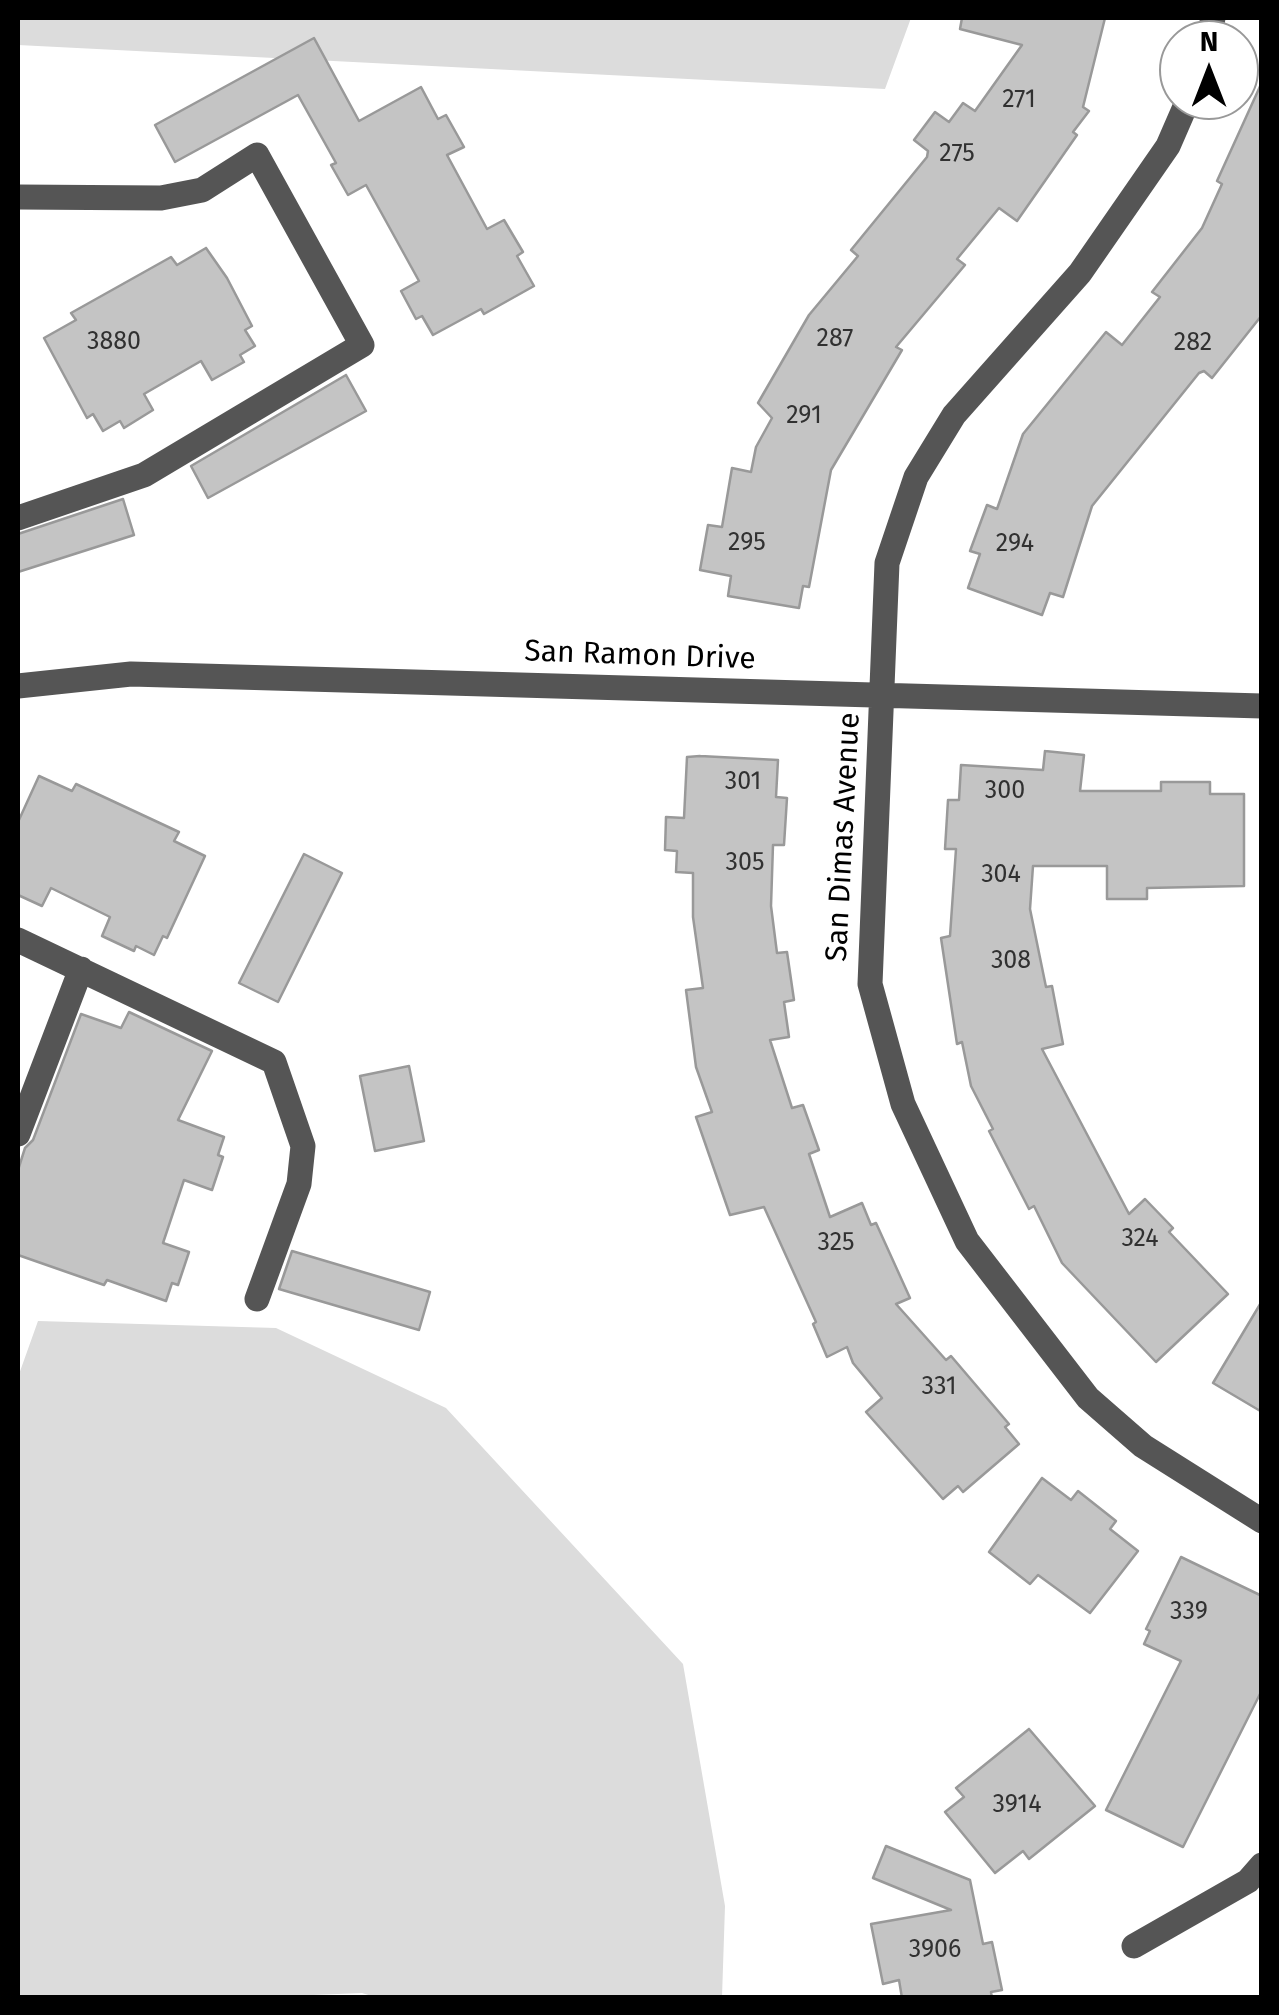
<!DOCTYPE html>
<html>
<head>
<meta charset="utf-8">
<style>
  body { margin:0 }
  #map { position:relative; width:1279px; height:2015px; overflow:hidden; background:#fff; font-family:"Fira Sans",sans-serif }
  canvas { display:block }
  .frame { position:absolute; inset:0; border:20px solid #000; pointer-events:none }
  .north { position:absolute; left:1159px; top:20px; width:100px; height:100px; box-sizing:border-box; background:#fff; border:2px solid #999; border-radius:50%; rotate:0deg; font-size:28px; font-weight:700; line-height:40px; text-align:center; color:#000 }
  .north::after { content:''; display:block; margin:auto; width:35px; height:45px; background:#000; clip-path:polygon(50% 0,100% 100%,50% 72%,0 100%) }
</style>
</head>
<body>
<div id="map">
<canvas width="1279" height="2015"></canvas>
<div class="frame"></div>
<div class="north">N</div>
</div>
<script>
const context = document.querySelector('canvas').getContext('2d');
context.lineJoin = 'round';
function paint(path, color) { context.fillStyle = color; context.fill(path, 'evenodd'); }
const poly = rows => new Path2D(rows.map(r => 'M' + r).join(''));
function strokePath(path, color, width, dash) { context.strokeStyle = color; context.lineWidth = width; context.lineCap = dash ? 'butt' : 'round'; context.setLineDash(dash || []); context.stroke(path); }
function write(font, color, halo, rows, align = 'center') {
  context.font = font + ' "Fira Sans",sans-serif'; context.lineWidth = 9; context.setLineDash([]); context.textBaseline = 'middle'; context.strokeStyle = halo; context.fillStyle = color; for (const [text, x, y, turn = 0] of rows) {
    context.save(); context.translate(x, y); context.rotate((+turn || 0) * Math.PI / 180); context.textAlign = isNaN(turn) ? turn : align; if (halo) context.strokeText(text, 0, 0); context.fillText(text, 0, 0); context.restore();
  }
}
const green = poly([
  [18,18,911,18,885,89,18,45],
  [38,1321,276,1328,446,1408,683,1664,725,1906,722,1997,378,1998,362,1993,240,1998,18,1997,18,1377]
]);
const building = poly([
  [962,18,1105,18,1083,107,1089,111,1073,132,1077,135,1017,221,999,208,957,259,965,265,896,347,902,350,831,470,809,587,803,586,799,608,728,596,731,576,700,570,708,525,722,527,732,468,751,472,756,447,772,418,758,403,809,315,858,256,851,250,927,157,928,151,914,140,935,112,949,122,963,103,975,111,1022,45,960,29,962,18],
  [314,38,359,121,421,87,438,119,446,115,464,147,447,155,487,229,504,220,523,252,517,256,534,286,484,314,481,309,433,335,422,316,416,319,401,291,419,281,366,185,348,195,331,165,336,163,298,95,175,162,155,125,314,38],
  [1262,82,1262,315,1212,378,1204,371,1199,373,1092,506,1063,597,1050,593,1042,615,968,588,980,554,970,551,987,505,997,509,1023,434,1106,332,1122,345,1160,297,1152,292,1202,228,1222,184,1217,181,1262,82],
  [206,248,227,278,252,326,245,330,255,346,240,355,244,362,212,380,201,361,144,394,153,410,124,428,120,421,103,431,93,414,87,418,44,338,76,320,71,313,171,257,177,265,206,248],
  [346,375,366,411,208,498,191,466,346,375],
  [123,499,134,535,18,572,18,534,123,499],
  [1045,751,1084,755,1080,791,1161,791,1161,782,1210,782,1210,794,1244,794,1244,886,1147,888,1147,899,1107,899,1107,866,1033,866,1030,909,1046,987,1052,986,1063,1044,1042,1049,1129,1214,1145,1199,1173,1228,1169,1232,1228,1294,1156,1362,1062,1263,1034,1206,1029,1209,989,1131,993,1129,971,1086,962,1042,957,1044,941,938,950,936,956,849,945,849,948,800,959,800,961,765,1043,770,1045,751],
  [700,756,778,760,776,797,787,798,784,845,773,845,771,906,777,953,787,952,794,1000,784,1002,789,1037,770,1040,792,1108,803,1105,819,1150,809,1154,830,1217,862,1203,871,1225,876,1223,910,1298,896,1304,946,1360,951,1356,1009,1424,1005,1427,1019,1444,963,1492,958,1486,943,1499,866,1412,882,1398,853,1363,847,1347,827,1357,813,1324,816,1322,764,1207,730,1215,696,1117,712,1112,696,1067,686,990,703,988,693,917,693,873,676,872,677,851,665,850,666,817,684,818,687,757,700,756],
  [39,776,72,791,76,784,179,832,174,841,205,856,167,938,163,936,154,955,136,946,134,951,102,936,110,917,51,888,42,906,18,895,18,822,39,776],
  [304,854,342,873,278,1002,239,983,304,854],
  [129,1012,212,1051,178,1120,224,1137,218,1155,223,1157,212,1190,184,1180,163,1243,189,1252,178,1285,172,1283,166,1301,107,1280,104,1285,18,1255,18,1170,25,1148,33,1140,81,1014,121,1028,129,1012],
  [409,1066,424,1141,375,1151,360,1076,409,1066],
  [292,1251,430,1292,419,1330,279,1289,292,1251],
  [1262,1301,1262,1412,1213,1383,1262,1301],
  [1042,1478,1071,1500,1078,1491,1116,1521,1110,1529,1138,1551,1090,1613,1038,1575,1030,1584,989,1552,1042,1478],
  [1181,1557,1262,1596,1262,1690,1183,1847,1106,1810,1181,1661,1144,1644,1150,1631,1146,1629,1181,1557],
  [1029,1729,1095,1806,1029,1859,1023,1851,995,1873,945,1812,964,1797,956,1788,1029,1729],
  [886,1846,970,1880,983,1944,992,1942,1002,1990,991,1992,992,1998,902,1998,899,1980,883,1984,871,1924,951,1910,873,1878,886,1846]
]);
const minor = poly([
  [1208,40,1213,18],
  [1188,100,1168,146,1080,273,954,415,916,477,887,563,870,984,903,1104,967,1241,1088,1398,1143,1446,1262,1521],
  [18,197,161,198,202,190,257,155,362,345,144,475,18,518],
  [18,686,131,674,1262,706],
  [18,940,274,1062,303,1146,299,1184,257,1299],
  [18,1134,81,969],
  [1134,1946,1248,1881,1262,1865]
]);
const numberNames = [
  ["271",1019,100],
  ["275",957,154],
  ["287",835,339],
  ["3880",114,342],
  ["282",1193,343],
  ["291",804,416],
  ["295",747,543],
  ["294",1015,544],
  ["301",743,782],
  ["300",1005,791],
  ["305",745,863],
  ["304",1001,875],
  ["308",1011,961],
  ["324",1140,1239],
  ["325",836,1243],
  ["331",939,1387],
  ["339",1189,1612],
  ["3914",1017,1805],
  ["3906",935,1950]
];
const streetNames = [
  ["San Ramon Drive",640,656,2],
  ["San Dimas Avenue",844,837,-87]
];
paint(green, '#dcdcdc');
paint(building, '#c4c4c4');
strokePath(building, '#999', 2.5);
strokePath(minor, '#555', 25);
write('25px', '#313131', null, numberNames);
write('30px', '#000', '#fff', streetNames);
</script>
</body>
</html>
